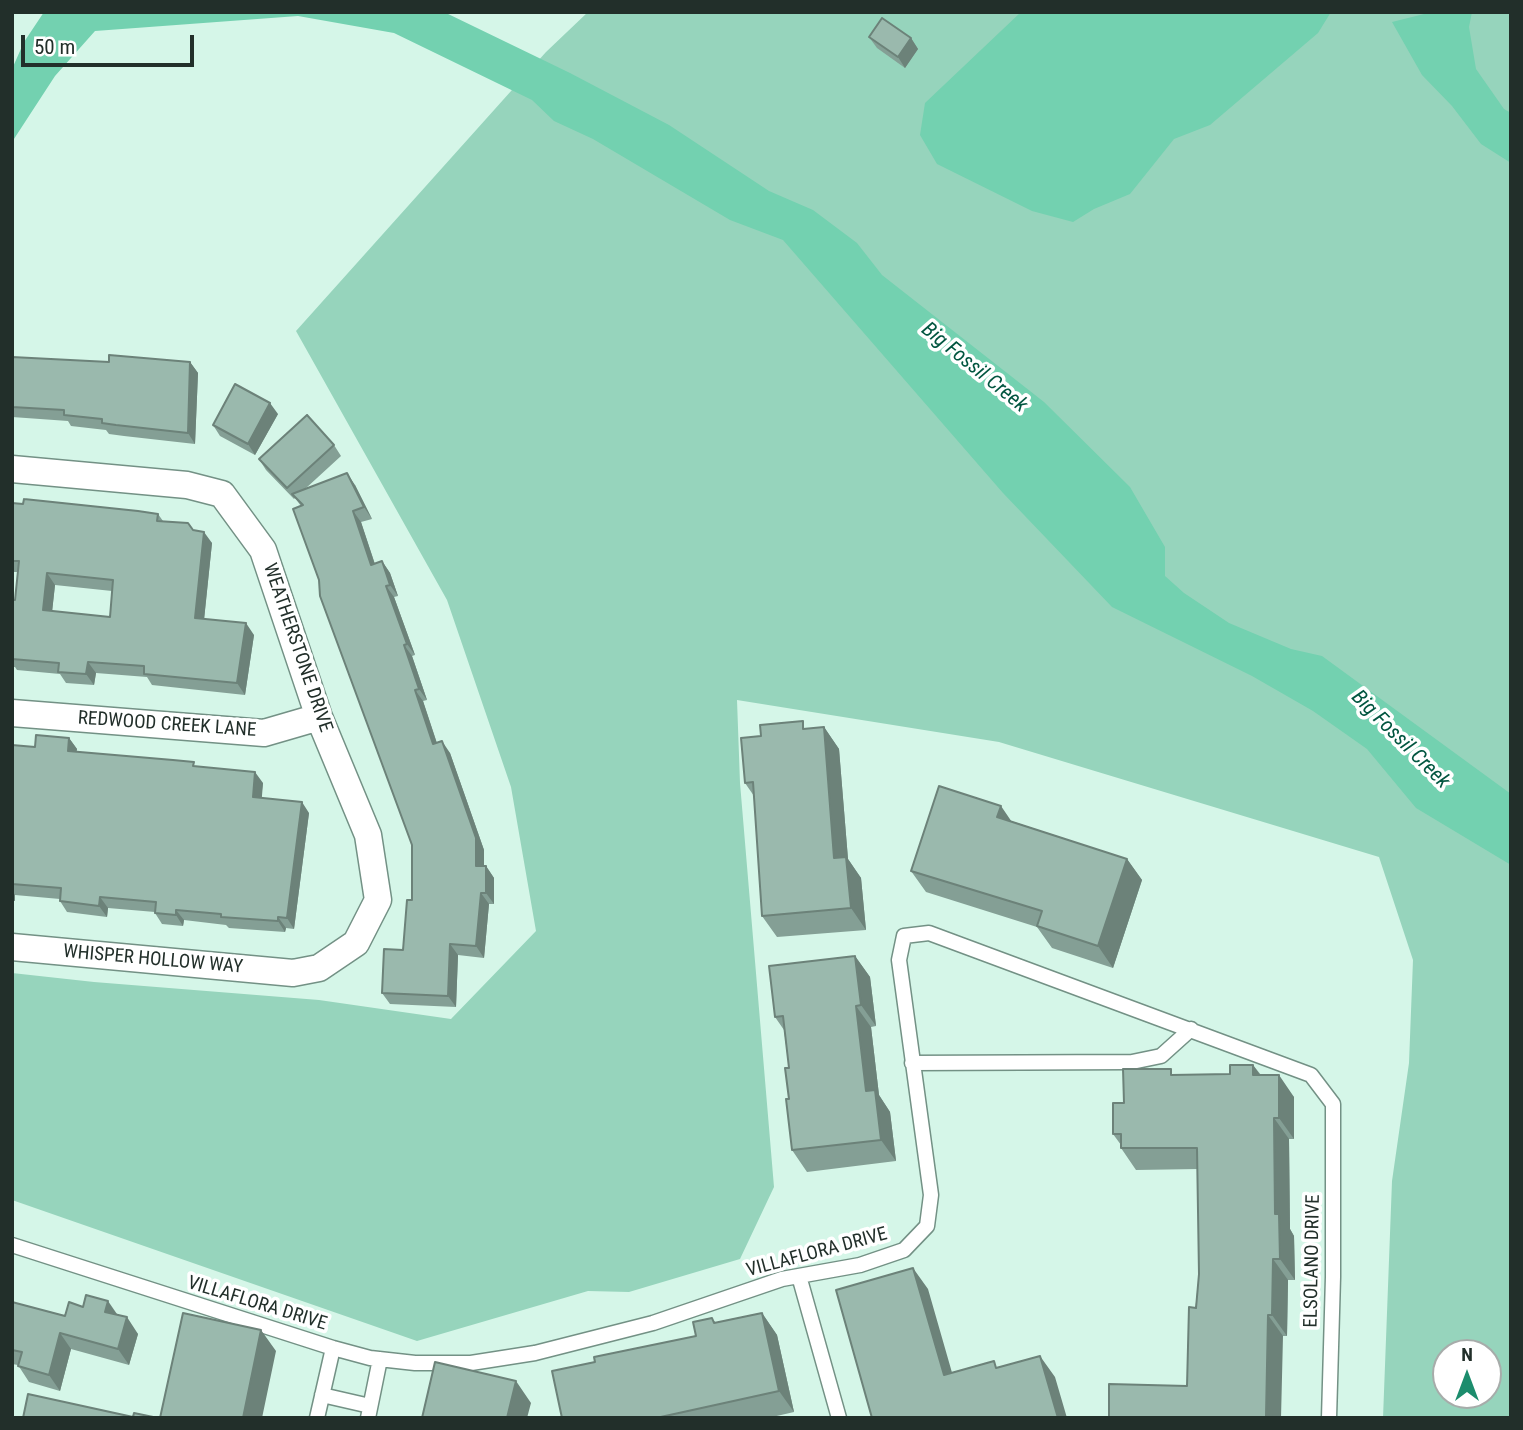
<!DOCTYPE html>
<html>
<head>
<meta charset="utf-8">
<style>
  body { margin:0 }
  #map { position:relative; width:1523px; height:1430px; overflow:hidden; background:#d5f6e8; font-family:"Roboto Condensed",sans-serif }
  canvas { display:block }
  .frame { position:absolute; inset:0; border:14px solid #222f2a; pointer-events:none }
  .north { position:absolute; left:1432px; top:1339px; width:70px; height:70px; box-sizing:border-box; background:#fff; border:2px solid #a7acaa; border-radius:50%; rotate:0deg; font-size:19px; font-weight:700; line-height:28px; text-align:center; color:#222f2a }
  .north::after { content:''; display:block; margin:auto; width:24px; height:32px; background:#1c8d6d; clip-path:polygon(50% 0,100% 100%,50% 72%,0 100%) }
  .scale { position:absolute; left:21px; top:35px; width:173px; height:32px; box-sizing:border-box; border:4px solid #222f2a; border-top:0; padding-left:9px; font-size:21px; line-height:24px; white-space:nowrap; color:#222f2a; -webkit-text-stroke:5px #fff; paint-order:stroke }
</style>
</head>
<body>
<div id="map">
<canvas width="1523" height="1430"></canvas>
<div class="frame"></div>
<div class="north">N</div>
<div class="scale">50 m</div>
</div>
<script>
const context = document.querySelector('canvas').getContext('2d');
context.lineJoin = 'round';
function paint(path, color) { context.fillStyle = color; context.fill(path, 'evenodd'); }
const poly = rows => new Path2D(rows.map(r => 'M' + r).join(''));
function strokePath(path, color, width, dash) { context.strokeStyle = color; context.lineWidth = width; context.lineCap = dash ? 'butt' : 'round'; context.setLineDash(dash || []); context.stroke(path); }
function write(font, color, halo, rows, align = 'center') {
  context.font = font + ' "Roboto Condensed",sans-serif'; context.lineWidth = 7; context.setLineDash([]); context.textBaseline = 'middle'; context.strokeStyle = halo; context.fillStyle = color; for (const [text, x, y, turn = 0] of rows) {
    context.save(); context.translate(x, y); context.rotate((+turn || 0) * Math.PI / 180); context.textAlign = isNaN(turn) ? turn : align; if (halo) context.strokeText(text, 0, 0); context.fillText(text, 0, 0); context.restore();
  }
}
const green = poly([
  [588,12,1511,12,1511,1418,1383,1418,1392,1181,1409,1063,1413,960,1379,857,999,742,737,700,740,783,774,1187,740,1259,629,1292,588,1291,417,1341,12,1200,12,973,94,982,319,1000,451,1019,536,931,511,787,447,600,296,331,546,52],
  [1446,1353,1488,1353,1488,1395,1446,1395]
]);
const water = poly([
  [44,12,444,12,570,73,669,125,769,191,813,210,857,243,882,275,1044,402,1130,487,1165,547,1165,576,1184,593,1229,623,1291,649,1322,656,1511,794,1511,865,1416,808,1367,749,1313,711,1252,676,1112,607,1003,493,783,240,730,220,593,139,554,121,532,100,394,33,298,16,95,31,55,76,12,142,12,69,24,42],
  [1021,12,1331,12,1318,33,1210,125,1174,139,1130,194,1094,209,1073,222,1032,211,937,164,920,135,925,103],
  [1432,12,1472,12,1469,27,1476,69,1504,109,1511,113,1511,163,1481,144,1452,106,1422,75,1392,22]
]);
const lane = poly([
  [912,1063,1132,1062,1161,1056,1191,1029],
  [12,1245,333,1348,370,1358,415,1363,471,1363,535,1353,653,1323,782,1279,860,1265,904,1250,927,1226,931,1195,899,960,904,936,929,933,1311,1075,1333,1104,1333,1277,1329,1418],
  [799,1276,839,1418],
  [322,1395,370,1406],
  [317,1418,333,1348],
  [368,1418,380,1359]
]);
const street = poly([
  [12,469,187,485,222,494,263,550,319,717,368,835,378,900,356,943,319,968,293,973,12,947],
  [12,713,264,733,319,717]
]);
const wall = poly([
  [869,37,911,38,918,49,905,68,877,48],
  [12,357,109,362,190,362,198,373,195,444,124,436,109,434,106,430,71,426,68,421,12,417],
  [278,414,255,455,220,436,213,425],
  [334,445,341,456,305,489,355,485,372,519,361,522,375,564,382,561,390,573,398,596,394,597,415,655,412,656,427,700,423,701,437,743,450,753,484,850,484,866,486,866,494,878,494,904,489,904,484,958,458,955,456,1007,390,1004,382,993,403,950,412,900,412,845,319,580,301,506,295,498,294,499,266,470,259,459],
  [12,503,158,514,163,521,193,530,212,543,204,619,254,635,245,695,152,685,147,677,96,673,94,685,66,683,60,674,17,670,15,667,12,667,12,600,15,600,18,572,12,572],
  [55,585,112,591,110,617,52,611],
  [824,727,839,749,848,859,861,878,866,930,777,937,762,916,754,796,745,783,761,736],
  [69,738,77,749,76,752,196,766,263,783,261,798,309,813,294,929,286,928,285,932,229,928,226,925,184,920,183,926,162,924,155,913,155,912,108,908,107,917,67,912,60,901,60,899,15,895,15,901,12,901,12,745,35,747],
  [1011,821,1127,859,1142,880,1113,968,1052,948,1037,927,926,892,911,871],
  [855,956,870,977,876,1026,871,1027,879,1095,890,1112,896,1161,807,1172,792,1150,789,1099,789,1068,784,1030,775,1017],
  [1253,1065,1261,1075,1294,1097,1294,1139,1289,1139,1290,1229,1294,1236,1295,1280,1288,1280,1287,1336,1283,1336,1187,1386,1199,1274,1198,1169,1136,1170,1121,1148,1121,1145,1113,1134,1124,1103,1176,1075,1230,1074],
  [12,1302,65,1316,118,1315,138,1334,129,1365,71,1349,60,1391,29,1382,18,1365,12,1364],
  [762,1313,777,1335,794,1412,768,1418,562,1418,595,1362,696,1336,712,1318,716,1323]
]);
const shadedWall = poly([
  [911,38,918,49,905,68,898,57],
  [190,362,198,373,195,444,188,433],
  [270,403,278,414,255,455,248,444],
  [347,473,355,485,372,519,364,507],
  [353,511,361,522,379,577,371,565],
  [204,532,212,543,203,630,195,618],
  [382,561,390,573,398,596,390,585],
  [47,573,55,585,51,622,43,610],
  [386,586,394,597,415,655,407,644],
  [246,623,254,635,245,695,237,683],
  [404,645,412,656,427,700,419,689],
  [88,662,96,673,94,685,86,674],
  [415,690,423,701,441,756,433,744],
  [824,727,839,749,848,859,861,878,866,930,851,908,834,858],
  [69,738,77,749,75,762,68,751],
  [442,741,450,753,484,850,484,878,476,866],
  [255,772,263,783,261,808,253,797],
  [302,802,309,813,294,929,287,918],
  [1001,806,1016,828,997,817],
  [1127,859,1142,880,1113,968,1098,946],
  [486,866,494,878,494,904,486,893],
  [12,890,15,895,15,901,12,898],
  [481,893,489,904,484,958,476,946],
  [100,897,108,908,107,917,99,906],
  [176,910,184,920,183,926,176,915],
  [278,917,286,928,285,932,278,921],
  [450,944,458,955,456,1007,448,996],
  [855,956,870,977,876,1026,861,1005],
  [856,1006,871,1027,879,1095,890,1112,896,1161,881,1140,866,1091],
  [1253,1065,1268,1086,1253,1075],
  [1279,1075,1294,1097,1294,1139,1279,1118],
  [1274,1118,1289,1139,1290,1229,1294,1236,1295,1280,1280,1259,1275,1214],
  [1273,1259,1288,1280,1287,1336,1272,1315],
  [913,1268,928,1289,959,1397,944,1375],
  [108,1301,119,1317,105,1312],
  [762,1313,777,1335,794,1412,779,1391],
  [1268,1315,1283,1336,1281,1418,1267,1418,1266,1416],
  [127,1317,138,1334,129,1365,118,1349],
  [261,1330,276,1351,262,1418,243,1418],
  [60,1333,71,1349,60,1391,49,1375],
  [1040,1356,1055,1377,1067,1418,1058,1418],
  [516,1381,531,1403,527,1418,507,1418]
]);
const building = poly([
  [882,18,911,38,898,57,869,37,882,18],
  [109,355,190,362,188,433,116,425,102,423,102,419,64,415,64,410,12,407,12,357,109,362,109,355],
  [235,384,270,403,248,444,213,425,235,384],
  [307,415,334,445,287,488,259,459,307,415],
  [347,473,364,507,353,511,371,565,382,561,390,585,386,586,407,644,404,645,419,689,415,690,433,744,442,741,476,838,476,866,486,866,486,893,481,893,476,946,450,944,448,996,382,993,384,949,403,950,407,900,412,900,412,845,320,596,319,580,293,509,303,505,292,494,347,473],
  [24,499,138,511,158,514,157,521,188,523,193,530,204,532,195,618,246,623,237,683,144,674,144,666,88,662,86,674,58,672,59,663,12,659,12,600,15,600,19,561,12,561,12,503,23,504,24,499],
  [47,573,113,580,110,617,43,610,47,573],
  [803,721,803,729,824,727,834,858,846,857,851,908,762,916,753,782,745,783,741,738,761,736,760,725,803,721],
  [36,735,69,738,68,751,173,760,194,762,193,766,255,772,253,797,302,802,287,918,278,917,278,921,221,917,221,914,176,910,176,915,155,913,156,902,100,897,99,906,60,901,61,888,12,884,12,745,35,747,36,735],
  [939,786,1001,806,997,817,1127,859,1098,946,1037,926,1042,911,911,871,939,786],
  [855,956,861,1005,856,1006,866,1091,875,1090,881,1140,792,1150,786,1099,789,1099,785,1068,789,1068,783,1016,775,1017,769,966,855,956],
  [1230,1065,1253,1065,1253,1075,1279,1075,1279,1118,1274,1118,1275,1214,1279,1214,1280,1259,1273,1259,1272,1315,1268,1315,1266,1416,1272,1416,1272,1418,1109,1418,1109,1384,1187,1386,1189,1307,1196,1308,1199,1274,1197,1148,1121,1148,1121,1134,1113,1134,1113,1103,1124,1103,1123,1069,1171,1069,1171,1075,1230,1074,1230,1065],
  [913,1268,944,1375,994,1361,996,1368,1040,1356,1058,1418,872,1418,836,1290,913,1268],
  [86,1295,108,1301,105,1312,127,1317,118,1349,60,1333,49,1375,18,1366,22,1352,12,1350,12,1302,65,1316,69,1302,83,1307,86,1295],
  [183,1313,261,1330,243,1418,160,1418,183,1313],
  [762,1313,779,1391,656,1418,562,1418,552,1371,595,1362,594,1357,696,1336,693,1322,712,1318,714,1323,762,1313],
  [435,1362,516,1381,507,1418,422,1418,435,1362],
  [28,1394,133,1417,134,1413,158,1418,23,1418,28,1394]
]);
const streetNames = [
  ["WEATHERSTONE DRIVE",297,648,71],
  ["REDWOOD CREEK LANE",167,725,4],
  ["WHISPER HOLLOW WAY",153,960,5],
  ["VILLAFLORA DRIVE",817,1253,-15],
  ["ELSOLANO DRIVE",1313,1261,-89],
  ["VILLAFLORA DRIVE",257,1304,17]
];
const waterNames = [
  ["Big Fossil Creek",974,368,39],
  ["Big Fossil Creek",1400,740,45]
];
paint(green, '#96d4bc');
paint(water, '#73d1b0');
strokePath(lane, '#739185', 17);
strokePath(street, '#739185', 29);
strokePath(lane, '#fff', 14);
strokePath(street, '#fff', 26);
paint(wall, '#849f95');
paint(shadedWall, '#6c8279');
paint(building, '#9ab9ad');
strokePath(building, '#6c8279', 2);
write('19px', '#222f2a', '#fff', streetNames);
write('italic 21px', '#025640', '#fff', waterNames);
</script>
</body>
</html>
